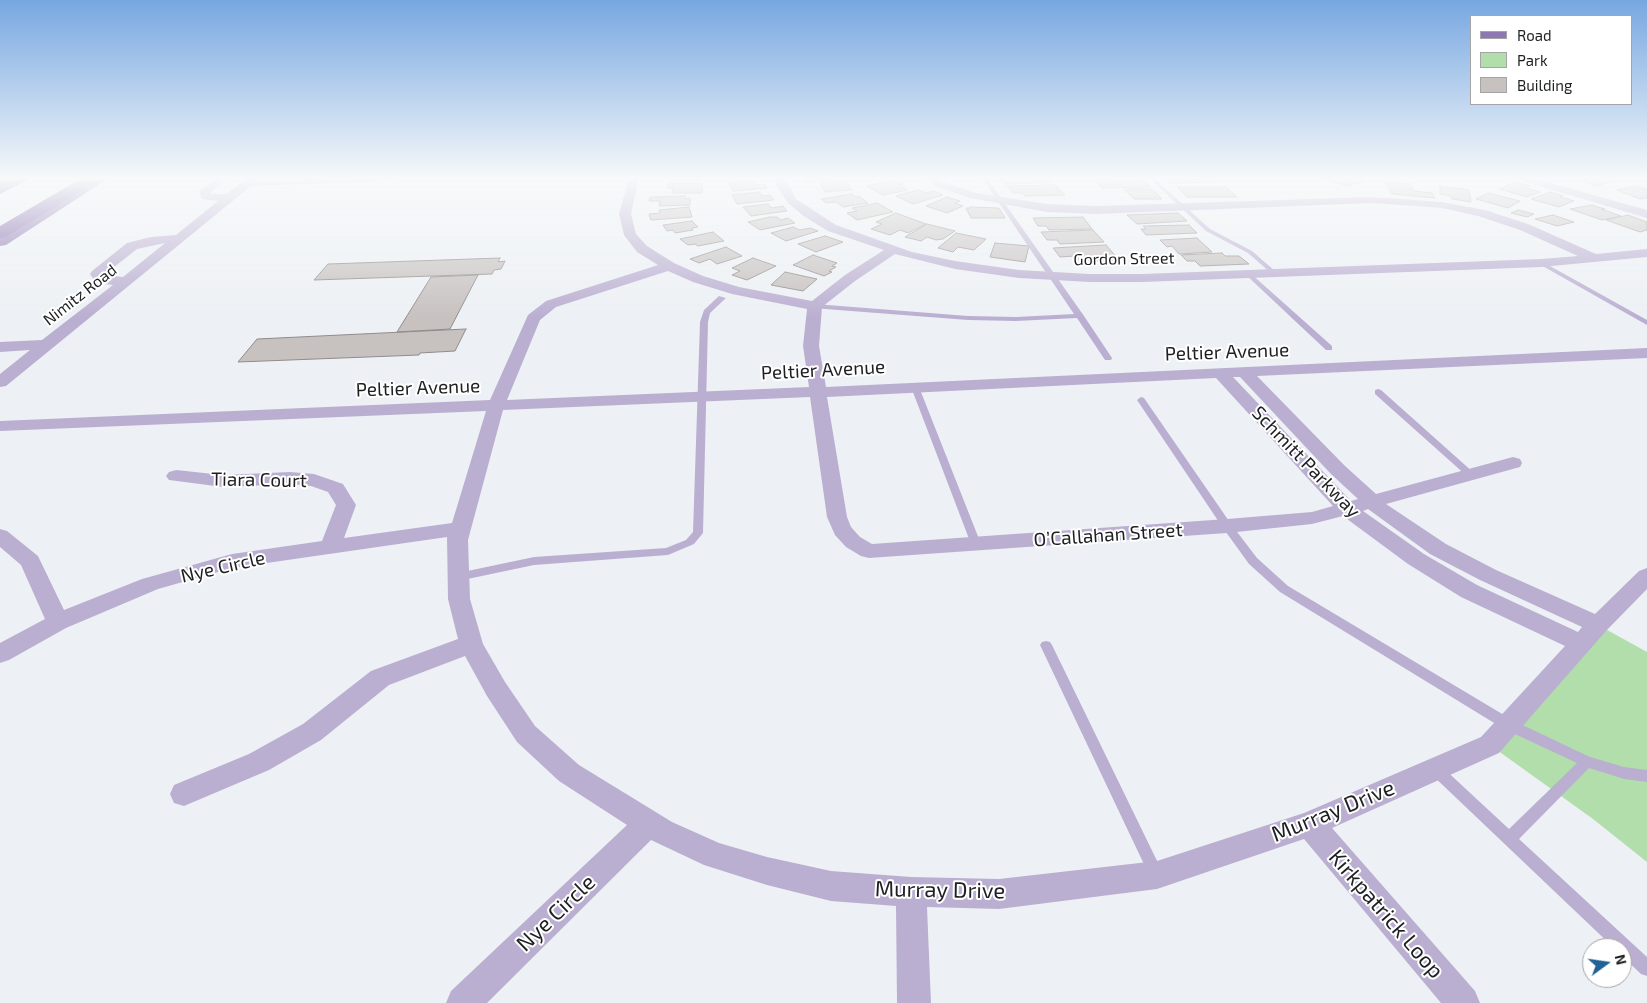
<!DOCTYPE html>
<html>
<head>
<meta charset="utf-8">
<style>
  body { margin:0 }
  #map { position:relative; width:1647px; height:1003px; overflow:hidden; background:#edf1f5; font-family:"Exo 2",sans-serif }
  canvas { display:block }
  .legend { position:absolute; left:1470px; top:15px; width:162px; height:90px; box-sizing:border-box; background:#fff; border:1px solid #a5a5a6; margin:0; padding:6px 9px; list-style:none; font-size:15px; color:#1d1f20 }
  .legend li { display:flex; align-items:center; gap:10px; height:25px }
  .legend b { width:25px; border:1px solid #a5a5a6 }
  .north { position:absolute; left:1582px; top:938px; width:50px; height:50px; box-sizing:border-box; background:#fff; border:1px solid #a5a5a6; border-radius:50%; rotate:76deg; font-size:14px; font-weight:700; line-height:20px; text-align:center; color:#1d1f20 }
  .north::after { content:''; display:block; margin:auto; width:18px; height:22px; background:#206196; clip-path:polygon(50% 0,100% 100%,50% 72%,0 100%) }
</style>
</head>
<body>
<div id="map">
<canvas width="1647" height="1003"></canvas>
<ul class="legend">
<li><b style="height:6px;background:#8e77b3"></b>Road</li>
<li><b style="height:14px;background:#b1deab"></b>Park</li>
<li><b style="height:14px;background:#c7c1c0"></b>Building</li>
</ul>
<div class="north">N</div>
</div>
<script>
const context = document.querySelector('canvas').getContext('2d');
context.lineJoin = 'round';
function paint(path, color) { context.fillStyle = color; context.fill(path, 'evenodd'); }
const poly = rows => new Path2D(rows.map(r => 'M' + r).join(''));
function strokePath(path, color, width, dash) { context.strokeStyle = color; context.lineWidth = width; context.lineCap = dash ? 'butt' : 'round'; context.setLineDash(dash || []); context.stroke(path); }
function write(font, color, halo, rows, align = 'center') {
  context.font = font + ' "Exo 2",sans-serif'; context.lineWidth = 4; context.setLineDash([]); context.textBaseline = 'middle'; context.strokeStyle = halo; context.fillStyle = color; for (const [text, x, y, turn = 0] of rows) {
    context.save(); context.translate(x, y); context.rotate((+turn || 0) * Math.PI / 180); context.textAlign = isNaN(turn) ? turn : align; if (halo) context.strokeText(text, 0, 0); context.fillText(text, 0, 0); context.restore();
  }
}
const green = poly([
  [1598,625,1647,652,1647,862,1593,819,1490,745]
]);
const building = poly([
  [671,178,700,178,700,180,670,180,671,178],
  [803,178,830,178,832,180,805,182,803,178],
  [999,178,1049,178,1053,182,1004,184,999,178],
  [1110,178,1113,181,1144,180,1151,187,1102,188,1093,179,1110,178],
  [1166,178,1213,178,1218,182,1171,183,1166,178],
  [1321,178,1352,178,1363,181,1347,186,1321,178],
  [1578,178,1609,178,1618,180,1597,186,1582,181,1587,180,1578,178],
  [895,180,904,184,899,185,908,190,883,195,866,186,895,180],
  [754,181,756,185,765,184,767,188,733,191,729,183,754,181],
  [846,181,852,190,825,192,820,183,846,181],
  [1386,182,1410,184,1414,191,1432,193,1435,198,1392,194,1386,182],
  [1516,182,1530,186,1526,188,1540,192,1527,197,1499,189,1516,182],
  [668,183,701,183,701,186,703,186,702,193,672,193,673,188,667,188,668,183],
  [1055,185,1065,195,1025,196,1023,193,1013,193,1007,186,1055,185],
  [1440,186,1469,190,1471,202,1452,199,1451,196,1440,194,1440,186],
  [1635,186,1647,189,1647,198,1640,199,1617,190,1635,186],
  [1177,187,1226,187,1237,197,1187,197,1177,187],
  [1124,189,1152,189,1162,199,1134,199,1124,189],
  [918,190,926,193,934,191,943,195,913,204,896,196,918,190],
  [759,192,762,196,770,195,774,200,737,204,732,195,759,192],
  [1551,192,1563,196,1560,197,1574,201,1559,207,1531,199,1551,192],
  [1488,193,1520,201,1508,208,1476,199,1488,193],
  [852,194,856,197,859,196,868,203,843,207,836,202,826,203,821,199,852,194],
  [685,196,685,199,690,198,690,205,659,206,660,201,649,201,650,197,685,196],
  [947,197,960,201,955,203,963,206,947,213,926,206,947,197],
  [877,203,893,212,857,220,847,213,857,211,852,208,877,203],
  [768,204,772,208,783,206,787,211,751,216,743,207,768,204],
  [1592,205,1605,209,1601,209,1621,216,1602,220,1570,209,1592,205],
  [689,207,692,217,651,220,649,214,660,213,659,210,689,207],
  [970,207,999,208,1005,218,971,218,966,208,971,208,970,207],
  [1518,210,1534,214,1527,217,1511,213,1518,210],
  [896,213,926,224,908,233,900,230,890,235,871,229,882,224,876,222,896,213],
  [1178,213,1187,221,1137,224,1127,215,1178,213],
  [1553,215,1574,222,1557,226,1535,219,1553,215],
  [1628,215,1647,222,1647,230,1640,232,1606,220,1628,215],
  [770,217,777,217,781,220,788,218,795,223,760,230,748,222,770,217],
  [1083,217,1092,229,1049,230,1046,226,1038,226,1033,218,1083,217],
  [692,221,698,227,692,228,693,230,675,233,673,230,667,231,663,225,692,221],
  [927,224,955,231,943,239,936,240,927,237,921,241,905,237,927,224],
  [1189,225,1197,233,1146,235,1141,229,1146,229,1143,226,1189,225],
  [793,227,800,230,810,228,818,231,786,241,771,233,793,227],
  [1093,230,1104,242,1060,244,1057,240,1047,240,1041,232,1093,230],
  [713,232,724,241,698,246,695,244,688,245,680,239,713,232],
  [956,233,986,239,974,250,958,247,953,252,938,248,956,233],
  [825,236,843,242,816,252,798,244,825,236],
  [1197,238,1212,252,1179,254,1172,246,1167,247,1160,240,1197,238],
  [995,243,1029,246,1025,262,990,257,995,243],
  [1106,245,1119,260,1080,261,1075,256,1060,257,1053,248,1106,245],
  [726,247,742,256,717,264,710,259,699,263,690,259,726,247],
  [1222,253,1225,256,1239,256,1249,264,1200,266,1195,261,1187,261,1181,255,1222,253],
  [813,255,837,263,832,266,836,267,829,271,832,272,824,276,793,265,813,255],
  [500,258,498,262,505,261,501,269,494,270,492,274,314,280,328,264,500,258],
  [753,258,776,266,747,280,732,275,740,271,732,268,753,258],
  [785,272,817,279,803,291,771,285,785,272],
  [478,275,450,329,397,332,431,277,478,275],
  [466,329,455,351,420,353,419,355,238,362,257,339,466,329]
]);
const service = poly([
  [982,178,987,178,1084,316,1112,358,1111,360,1105,360,1077,318,1016,321,968,320,812,308,811,306,815,304,968,316,1016,317,1074,314,982,178],
  [1149,178,1154,178,1210,229,1252,251,1275,271,1275,273,1271,273,1248,253,1206,231,1149,178],
  [1541,261,1647,320,1647,325,1539,264,1538,263,1541,261],
  [1245,272,1249,272,1332,346,1332,350,1326,350,1245,274,1245,272],
  [719,296,726,298,710,313,708,322,703,533,694,544,668,555,534,565,458,581,454,580,452,577,454,574,458,573,534,557,666,548,686,540,693,532,700,322,704,310,719,296],
  [915,384,919,387,981,544,980,546,976,547,971,544,911,387,915,384],
  [1378,389,1381,390,1474,473,1476,475,1474,477,1468,477,1375,394,1375,390,1378,389],
  [1141,397,1144,398,1231,524,1257,558,1288,586,1514,721,1590,757,1624,767,1647,770,1647,782,1624,779,1589,768,1519,839,1647,957,1647,976,1641,974,1622,956,1622,948,1614,948,1430,773,1428,769,1430,765,1435,763,1440,765,1509,829,1577,763,1504,729,1280,592,1249,564,1223,528,1137,400,1141,397],
  [1046,641,1050,642,1052,645,1161,869,1164,874,1161,879,1156,881,1151,879,1040,645,1042,642,1046,641]
]);
const minor = poly([
  [217,178,228,178,211,192,211,194,226,194,248,178,259,178,259,179,395,178,390,181,251,186,6,386,0,387,0,374,30,350,0,352,0,342,42,340,113,285,96,283,90,274,92,271,127,243,151,237,176,235,218,201,202,199,199,191,217,178],
  [165,243,123,277,104,275,137,249,165,243],
  [629,178,639,178,631,214,636,234,647,246,674,263,703,276,739,287,812,301,845,275,884,250,828,231,805,217,788,203,776,185,775,178,785,178,796,199,836,225,912,252,955,261,1019,270,1090,274,1142,274,1541,259,1578,256,1520,230,1478,216,1442,208,1372,203,1097,214,1047,212,970,198,938,187,925,178,937,178,946,183,976,193,1047,204,1097,206,1372,197,1442,202,1485,210,1528,224,1596,254,1647,249,1647,257,1541,267,1142,282,1090,282,1019,278,955,269,895,254,855,281,822,307,819,346,826,387,1647,348,1647,358,1257,376,1345,466,1376,494,1513,457,1520,459,1522,463,1520,467,1386,504,1446,544,1496,570,1595,614,1639,571,1647,568,1647,589,1606,631,1499,753,1332,828,1475,991,1480,1003,1441,1003,1304,839,1157,889,999,909,927,907,931,1003,897,1003,896,906,831,901,767,885,704,865,651,840,487,1003,446,1003,451,991,627,825,559,781,517,742,487,696,465,656,389,685,321,740,269,770,184,806,174,803,170,794,174,785,249,754,303,724,371,671,458,639,448,599,447,537,232,568,158,589,66,628,9,660,0,663,0,643,45,619,21,565,0,547,0,529,7,531,38,556,64,610,142,579,232,554,322,541,336,505,328,492,311,486,290,484,223,487,169,480,166,476,169,472,176,470,223,475,290,472,314,474,343,484,356,505,344,538,452,523,486,411,0,431,0,421,490,400,528,315,546,301,658,265,637,252,624,235,619,214,629,178],
  [668,271,693,282,732,294,807,309,803,346,809,387,507,400,540,320,556,307,668,271],
  [1233,377,1240,377,1331,474,1358,499,1351,501,1233,377],
  [1216,378,1333,506,1312,512,1227,519,872,544,860,537,851,527,847,517,827,397,1216,378],
  [810,397,827,517,835,535,846,547,861,556,869,558,1227,533,1312,524,1343,516,1408,564,1461,597,1565,646,1481,737,1304,813,1157,861,999,879,911,877,831,871,767,857,719,843,672,822,579,765,535,726,505,682,483,644,470,599,468,540,503,410,810,397],
  [1368,509,1430,554,1480,580,1582,627,1578,632,1477,585,1424,554,1363,511,1368,509],
  [1518,178,1533,178,1647,210,1647,218,1519,180,1518,178]
]);
const primary = poly([
  [0,178,11,178,9,181,0,185,0,178],
  [92,178,109,178,6,245,0,246,0,234,92,178]
]);
const motorway = poly([
  [10,178,28,178,26,181,0,194,0,183,10,178],
  [82,178,99,178,97,181,6,237,0,238,0,226,82,178]
]);
const farStreetnames = [
  ["Gordon Street",1124,259,-1],
  ["Nimitz Road",80,295,-38]
];
const streetNames = [
  ["Peltier Avenue",1227,352,-2],
  ["Peltier Avenue",823,370,-3],
  ["Peltier Avenue",418,388,-2],
  ["Schmitt Parkway",1306,462,46],
  ["Tiara Court",259,480,1],
  ["O’Callahan Street",1108,535,-4],
  ["Nye Circle",223,567,-13]
];
const nearStreetnames = [
  ["Murray Drive",1333,811,-22],
  ["Murray Drive",940,890,1],
  ["Nye Circle",556,913,-44],
  ["Kirkpatrick Loop",1386,914,49]
];
paint(green, '#b1deab');
paint(building, '#c7c1c0');
strokePath(building, '#918b8b', 1);
paint(service, '#bbafd1');
paint(minor, '#bbafd1');
paint(primary, '#8e77b3');
paint(motorway, '#7e62a8');
const sky = context.createLinearGradient(0, 0, 0, 318);
sky.addColorStop(0, '#77a7e1');
sky.addColorStop(0.56, '#f7f9fa');
sky.addColorStop(1, '#f7f9fa00');
context.fillStyle = sky;
context.fillRect(0, 0, 1647, 318);
write('16px', '#1d1f20', '#fff', farStreetnames);
write('19px', '#1d1f20', '#fff', streetNames);
write('22px', '#1d1f20', '#fff', nearStreetnames);
</script>
</body>
</html>
